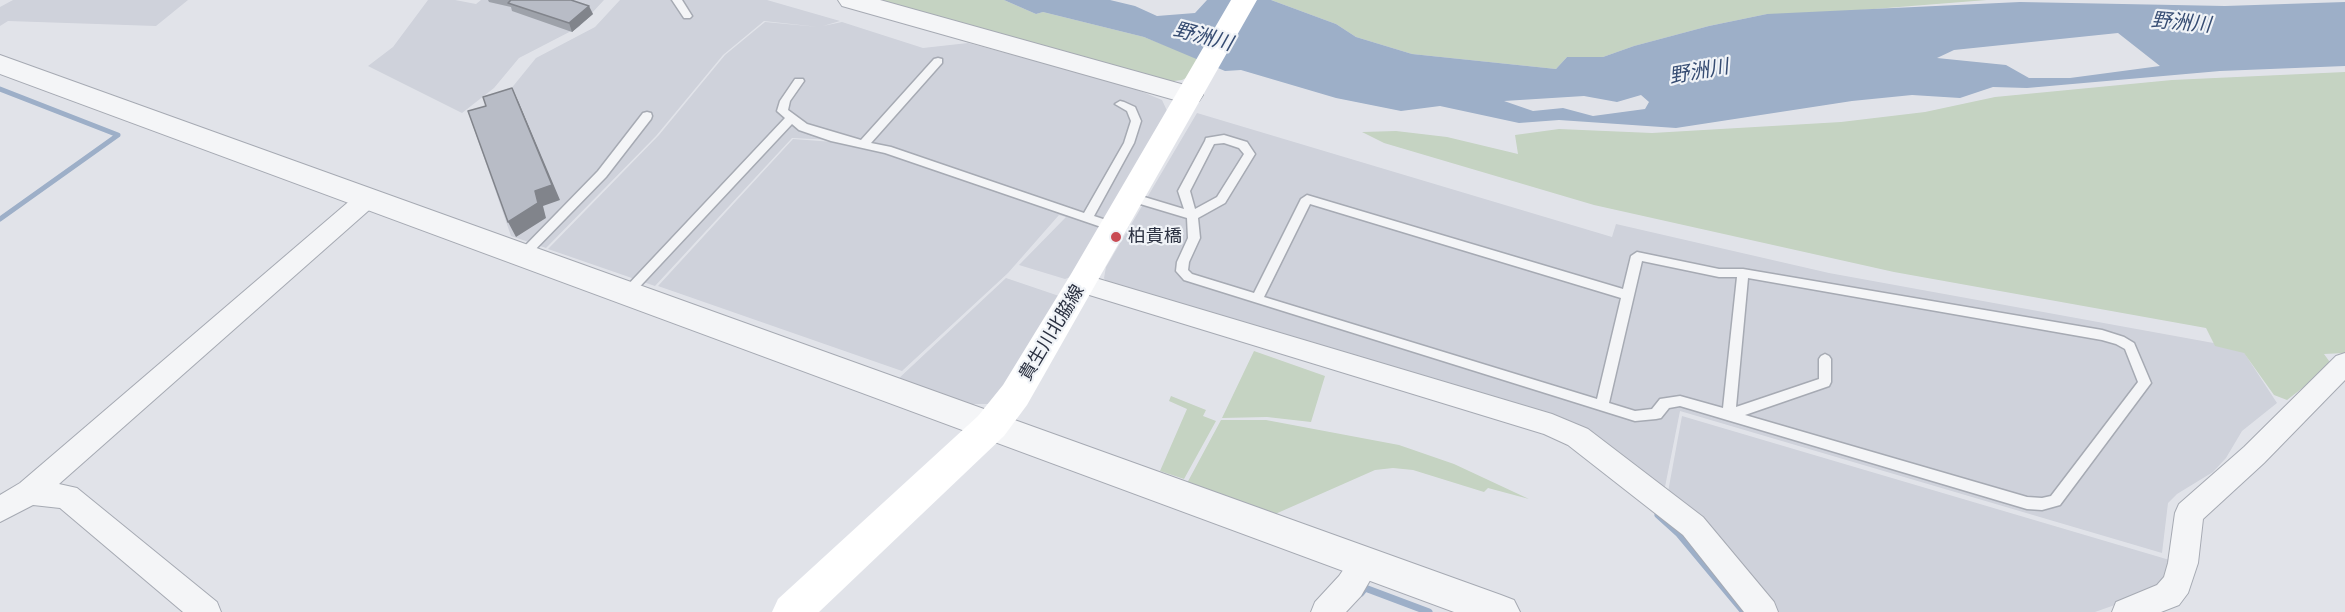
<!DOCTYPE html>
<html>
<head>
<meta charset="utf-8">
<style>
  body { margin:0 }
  canvas { display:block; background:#e1e3e9 }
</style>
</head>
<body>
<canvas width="2345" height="612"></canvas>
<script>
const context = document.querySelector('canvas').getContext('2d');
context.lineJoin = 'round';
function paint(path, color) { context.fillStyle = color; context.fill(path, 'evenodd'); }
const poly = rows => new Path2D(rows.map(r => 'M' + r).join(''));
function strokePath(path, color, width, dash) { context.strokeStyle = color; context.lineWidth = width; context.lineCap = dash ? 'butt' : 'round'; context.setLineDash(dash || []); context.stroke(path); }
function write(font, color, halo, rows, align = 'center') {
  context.font = font + ' "Work Sans","Noto Sans JP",sans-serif'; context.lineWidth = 4.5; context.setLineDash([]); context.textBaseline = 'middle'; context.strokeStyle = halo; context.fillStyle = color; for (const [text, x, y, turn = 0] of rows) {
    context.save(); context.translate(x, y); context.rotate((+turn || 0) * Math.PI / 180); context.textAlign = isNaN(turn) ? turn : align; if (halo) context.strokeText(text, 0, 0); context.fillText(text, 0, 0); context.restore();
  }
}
const built = poly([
  [13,0,188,0,156,26,8,21,0,26,0,7],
  [428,0,455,0,476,4,481,0,604,0,579,27,519,58,494,88,462,113,368,66,393,47],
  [620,0,767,0,840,21,823,26,842,22,923,48,968,43,1126,85,1162,100,1169,115,1076,275,1065,279,1019,265,1066,217,1059,215,1008,273,902,371,658,286,793,139,834,142,882,151,1016,198,886,151,835,140,792,138,655,286,548,249,659,135,725,55,765,22,819,27,764,21,723,55,656,136,546,248,511,236,471,120,510,90,536,58,595,27],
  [1197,113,1612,237,1616,224,1829,273,2241,348,2277,403,2242,431,2226,458,2213,472,2177,494,2168,503,2162,553,1680,411,1664,492,1605,446,1107,284,1104,278,1106,267],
  [1006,278,1065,298,993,404,960,404,897,380],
  [1682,416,2173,561,2160,589,2095,612,1778,612,1668,492]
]);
const green = poly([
  [878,0,1004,0,1036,14,1043,12,1144,37,1200,59,1190,76,1182,80,1166,82],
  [1271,0,1987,0,1811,14,1767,14,1709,26,1634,46,1603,57,1567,57,1556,69,1412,54,1356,37,1336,24],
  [2345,72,2345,353,2324,354,2332,365,2287,400,2274,395,2244,353,2215,346,2206,328,1894,272,1594,205,1384,143,1362,132,1396,131,1447,137,1518,154,1515,135,1559,129,1652,133,1841,122,1925,112,1995,97,2172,80],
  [1254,351,1325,376,1311,422,1267,417,1222,418],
  [1171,396,1206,410,1203,416,1216,421,1184,479,1160,471,1187,409,1169,401],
  [1221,420,1266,420,1399,445,1454,464,1529,499,1488,488,1484,492,1413,470,1393,468,1375,470,1273,515,1186,485]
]);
const water = poly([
  [1004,0,1110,0,1135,6,1157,16,1195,13,1207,0,1271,0,1336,24,1356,37,1412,54,1556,69,1567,57,1603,57,1634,46,1709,26,1767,14,2020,2,2225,6,2345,2,2345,66,2220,71,2027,88,1993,87,1960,98,1912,95,1852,101,1676,128,1559,120,1519,123,1440,106,1401,111,1336,98,1241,70,1225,71,1144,37,1043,12,1036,14],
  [2118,33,2160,66,2070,78,2029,78,2006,65,1937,58,1954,50],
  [1641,95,1649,102,1645,109,1593,116,1563,108,1533,111,1504,101,1584,96,1617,102]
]);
const streamFar1 = poly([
  [0,89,118,135,0,219]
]);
const stream = poly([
  [1658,515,1679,534,1744,612],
  [1361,593,1365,588,1429,612]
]);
const service = poly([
  [672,0,682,0,692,16,690,18,684,18,672,0],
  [938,58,942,59,942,63,871,143,891,147,1084,213,1124,143,1131,121,1127,111,1115,104,1120,101,1124,102,1135,107,1141,121,1134,143,1094,216,1118,224,1120,227,1118,230,1110,230,885,153,831,141,799,130,792,124,631,296,623,296,621,293,623,290,785,118,777,111,780,101,795,79,803,79,804,81,790,101,788,110,807,124,861,140,934,59,938,58],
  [647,112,651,113,652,116,651,119,606,177,527,258,519,258,517,255,519,252,598,171,643,113,647,112],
  [1224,135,1247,142,1255,154,1225,203,1198,218,1200,238,1189,262,1188,270,1192,274,1254,293,1301,199,1307,195,1623,289,1631,256,1637,252,1719,269,1743,269,2102,330,2124,337,2134,343,2151,383,2060,505,2042,510,2027,509,1680,406,1669,408,1661,418,1656,419,1635,421,1184,280,1176,271,1177,262,1188,238,1187,218,1127,200,1125,197,1131,193,1184,209,1178,191,1205,141,1206,138,1224,135],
  [1224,143,1239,148,1244,154,1217,197,1195,209,1190,191,1214,144,1224,143],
  [1310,204,1621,298,1597,399,1264,297,1310,204],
  [1642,261,1719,277,1737,277,1723,408,1680,396,1660,399,1652,409,1635,411,1609,403,1642,261],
  [1748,278,2102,340,2116,344,2125,349,2138,382,2051,496,2042,498,2027,497,1745,415,1829,386,1831,382,1831,359,1829,356,1825,354,1821,356,1819,359,1819,379,1736,407,1748,278]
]);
const minor = poly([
  [368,190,376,192,380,198,376,204,59,484,77,488,217,602,221,612,183,612,60,508,33,505,0,522,0,495,20,483,360,192,368,190],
  [1082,274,1552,414,1588,429,1703,517,1774,602,1778,612,1744,612,1683,535,1568,445,1544,434,1073,290,1069,283,1073,276,1082,274],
  [2345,353,2345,380,2264,463,2203,519,2198,563,2188,593,2179,605,2161,612,2112,612,2116,602,2157,585,2164,577,2168,563,2175,513,2179,504,2244,447,2336,356,2345,353],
  [1365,550,1376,554,1380,563,1361,596,1346,612,1311,612,1315,602,1339,576,1354,554,1365,550]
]);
const tertiary = poly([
  [838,0,880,0,1199,89,1203,95,1199,101,1189,104,842,6,838,0],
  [0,55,1501,595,1514,600,1520,612,1454,612,0,74,0,55]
]);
const secondary = poly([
  [1231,0,1257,0,1027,405,1004,436,819,612,772,612,778,599,978,416,1003,385,1071,274,1231,0]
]);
const wall = poly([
  [488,0,571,0,593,14,572,32,512,11,511,7,489,2]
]);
const shadedWall = poly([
  [589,6,593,14,572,32,569,23],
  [512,88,519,103,560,200,543,206,546,218,516,237,508,222]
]);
const building = poly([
  [510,0,571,0,589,6,569,23,508,3,511,0,510,0],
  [512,88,552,185,535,191,538,203,508,222,468,111,486,106,483,97,512,88]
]);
const markers = [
  [1116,237,6,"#c94b54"]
];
const poiNames = [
  ["柏貴橋",1128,237]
];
const streetNames = [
  ["貴生川北脇線",1052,333,-59]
];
const waterNames = [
  ["野洲川",2181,23,5],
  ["野洲川",1203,37,15],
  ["野洲川",1699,72,-10]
];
paint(built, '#cfd2db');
paint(green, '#c5d3c2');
paint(water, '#9dafc8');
strokePath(streamFar1, '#9dafc8', 5);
strokePath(stream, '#9dafc8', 7);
strokePath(service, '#a6aab3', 3);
strokePath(minor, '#a6aab3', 2);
strokePath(tertiary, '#a6aab3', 2);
paint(service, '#f4f5f7');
paint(minor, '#f4f5f7');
paint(tertiary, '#f4f5f7');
paint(secondary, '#fff');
paint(wall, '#9ea2aa');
paint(shadedWall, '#81848b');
paint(building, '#b8bcc6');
strokePath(building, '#81848b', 1.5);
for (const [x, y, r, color] of markers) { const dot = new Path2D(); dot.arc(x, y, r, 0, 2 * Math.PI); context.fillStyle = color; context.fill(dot); strokePath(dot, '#f0f3f7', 2); }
write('18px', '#2a3040', '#f0f3f7', poiNames, 'left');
write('18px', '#2a3040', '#f0f3f7', streetNames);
write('italic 20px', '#364c72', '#f0f3f7', waterNames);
</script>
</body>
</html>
